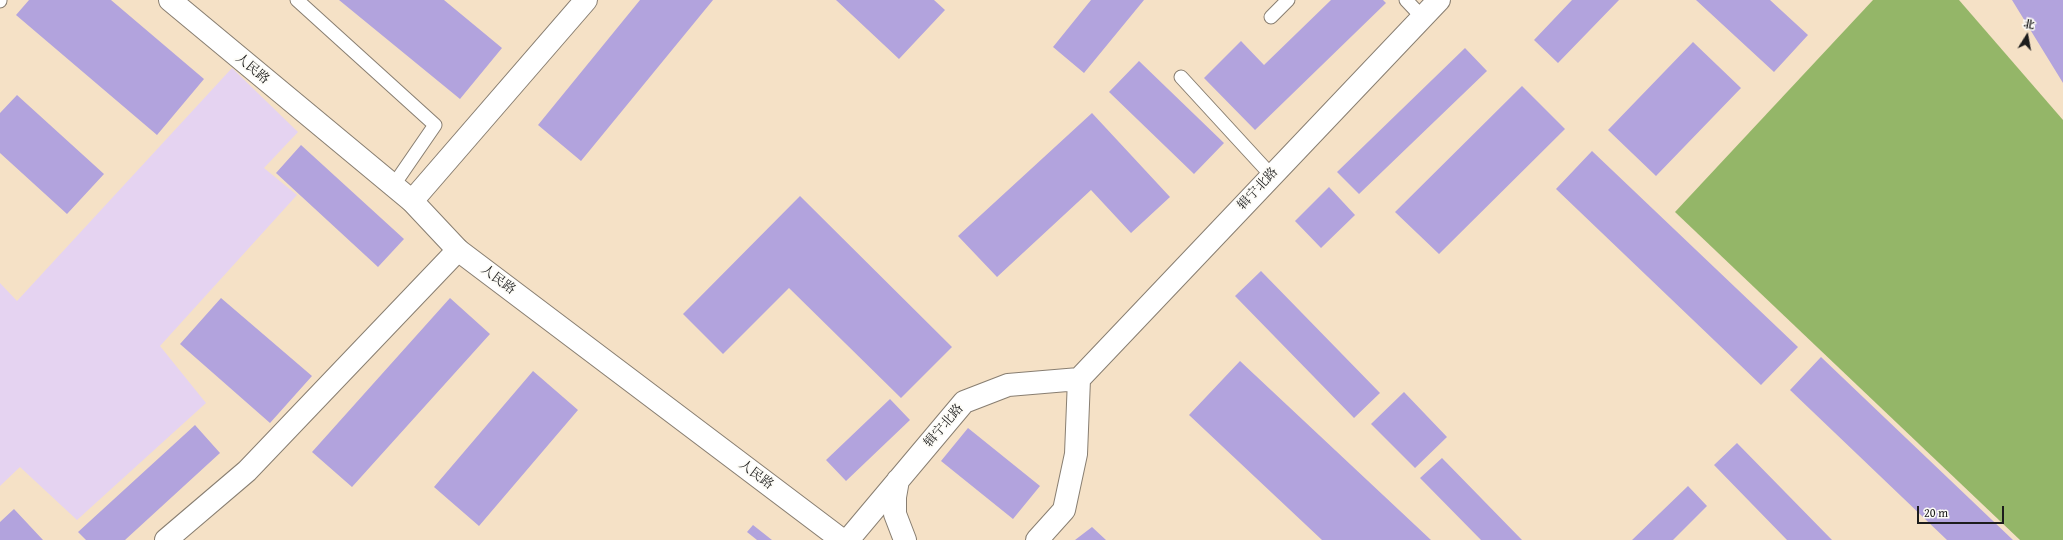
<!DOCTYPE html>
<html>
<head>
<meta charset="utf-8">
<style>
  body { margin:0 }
  #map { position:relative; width:2063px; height:540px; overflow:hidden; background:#f5e1c6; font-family:"Gentium Book Plus","Noto Serif SC",serif }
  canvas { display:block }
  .north { position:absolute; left:2007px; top:16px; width:40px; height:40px; -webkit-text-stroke:3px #fdfcf7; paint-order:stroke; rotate:11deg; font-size:11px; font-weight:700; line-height:16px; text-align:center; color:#1c1c1c }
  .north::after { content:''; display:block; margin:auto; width:14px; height:18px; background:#1c1c1c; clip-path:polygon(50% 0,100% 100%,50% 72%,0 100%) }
  .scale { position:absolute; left:1917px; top:506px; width:87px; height:18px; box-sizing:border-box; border:2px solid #1c1c1c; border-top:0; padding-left:5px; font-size:12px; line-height:14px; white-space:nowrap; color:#1c1c1c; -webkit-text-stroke:3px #fdfcf7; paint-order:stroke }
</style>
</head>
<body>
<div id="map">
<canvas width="2063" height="540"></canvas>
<div class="north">北</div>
<div class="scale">20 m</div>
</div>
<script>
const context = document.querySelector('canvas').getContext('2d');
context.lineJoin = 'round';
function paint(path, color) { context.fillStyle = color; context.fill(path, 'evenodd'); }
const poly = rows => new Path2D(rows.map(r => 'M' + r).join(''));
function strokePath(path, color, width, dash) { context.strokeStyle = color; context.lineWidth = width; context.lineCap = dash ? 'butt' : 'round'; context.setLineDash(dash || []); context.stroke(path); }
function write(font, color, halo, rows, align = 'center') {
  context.font = font + ' "Gentium Book Plus","Noto Serif SC",serif'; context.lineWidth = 3.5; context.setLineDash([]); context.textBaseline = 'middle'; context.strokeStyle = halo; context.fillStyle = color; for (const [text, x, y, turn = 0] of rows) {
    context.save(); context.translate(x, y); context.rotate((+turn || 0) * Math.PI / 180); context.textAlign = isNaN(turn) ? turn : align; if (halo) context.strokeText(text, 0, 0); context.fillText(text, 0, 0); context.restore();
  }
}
const built = poly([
  [232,68,298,132,264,168,297,195,160,346,206,403,77,520,20,467,0,486,0,283,17,301]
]);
const forest = poly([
  [1873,0,1959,0,2063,120,2063,540,2020,540,1675,212]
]);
const building = poly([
  [29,0,111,0,204,79,157,135,16,15],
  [339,0,444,0,502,48,460,99],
  [640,0,713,0,581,161,538,125],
  [836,0,934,0,945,10,899,59],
  [1091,0,1144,0,1084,73,1053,47],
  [1331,0,1383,0,1386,3,1255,130,1204,78,1241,41,1264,65],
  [1572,0,1619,0,1558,63,1534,40],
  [1696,0,1770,0,1808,35,1774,72],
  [2012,0,2063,0,2063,83],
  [1693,42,1741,88,1656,176,1608,130],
  [1465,48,1487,71,1359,194,1337,172],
  [1139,61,1224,143,1194,174,1109,92],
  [1522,86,1565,129,1439,254,1395,212],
  [17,95,104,174,67,214,0,153,0,113],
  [1092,113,1170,197,1131,233,1091,190,997,277,958,236],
  [301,145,404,239,378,267,276,173],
  [1592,151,1798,347,1761,385,1556,189],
  [1329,187,1355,215,1321,248,1295,221],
  [800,196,952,347,901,398,789,288,723,354,683,314],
  [1261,271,1380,393,1354,418,1235,296],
  [221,298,312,376,270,423,180,344],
  [450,298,490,334,352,487,312,452],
  [1821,357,2013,540,1947,540,1790,390],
  [1240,361,1431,540,1322,540,1189,415],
  [533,371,578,410,479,526,434,487],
  [1404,392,1447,437,1415,468,1371,424],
  [890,399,910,420,846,481,826,460],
  [195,425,220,453,125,540,86,540,78,532],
  [968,428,1040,486,1013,519,941,461],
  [1737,443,1832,540,1787,540,1714,465],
  [1442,458,1522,540,1481,540,1420,478],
  [1688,486,1707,506,1673,540,1632,540],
  [14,509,43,540,0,540,0,522],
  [753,525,772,540,757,540,747,532],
  [1092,527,1106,540,1075,540]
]);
const lane = poly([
  [297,0,435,125,393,186],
  [1406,0,1423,18],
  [0,1,0,0],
  [1271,17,1288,0],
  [1181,77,1271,175]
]);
const street = poly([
  [412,201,586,0],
  [166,540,247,471,458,250]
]);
const secondary = poly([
  [170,0,412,201,458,250,842,540],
  [1079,379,1439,0],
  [898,480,895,497,895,514,905,540],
  [848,540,964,402,1008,385,1079,379,1076,454,1064,510,1037,540]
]);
const streetNames = [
  ["人民路",252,69,40],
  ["辑宁北路",1258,189,-47],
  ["人民路",498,280,37],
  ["辑宁北路",944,426,-49],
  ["人民路",756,475,37]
];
paint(built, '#e5d3f1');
paint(forest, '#94b668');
paint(building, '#b2a3dd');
strokePath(lane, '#887e71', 15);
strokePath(street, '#887e71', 24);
strokePath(secondary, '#887e71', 24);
strokePath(lane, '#fff', 13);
strokePath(street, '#fff', 22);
strokePath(secondary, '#fff', 22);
write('13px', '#1c1c1c', '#fdfcf7', streetNames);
</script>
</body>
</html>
